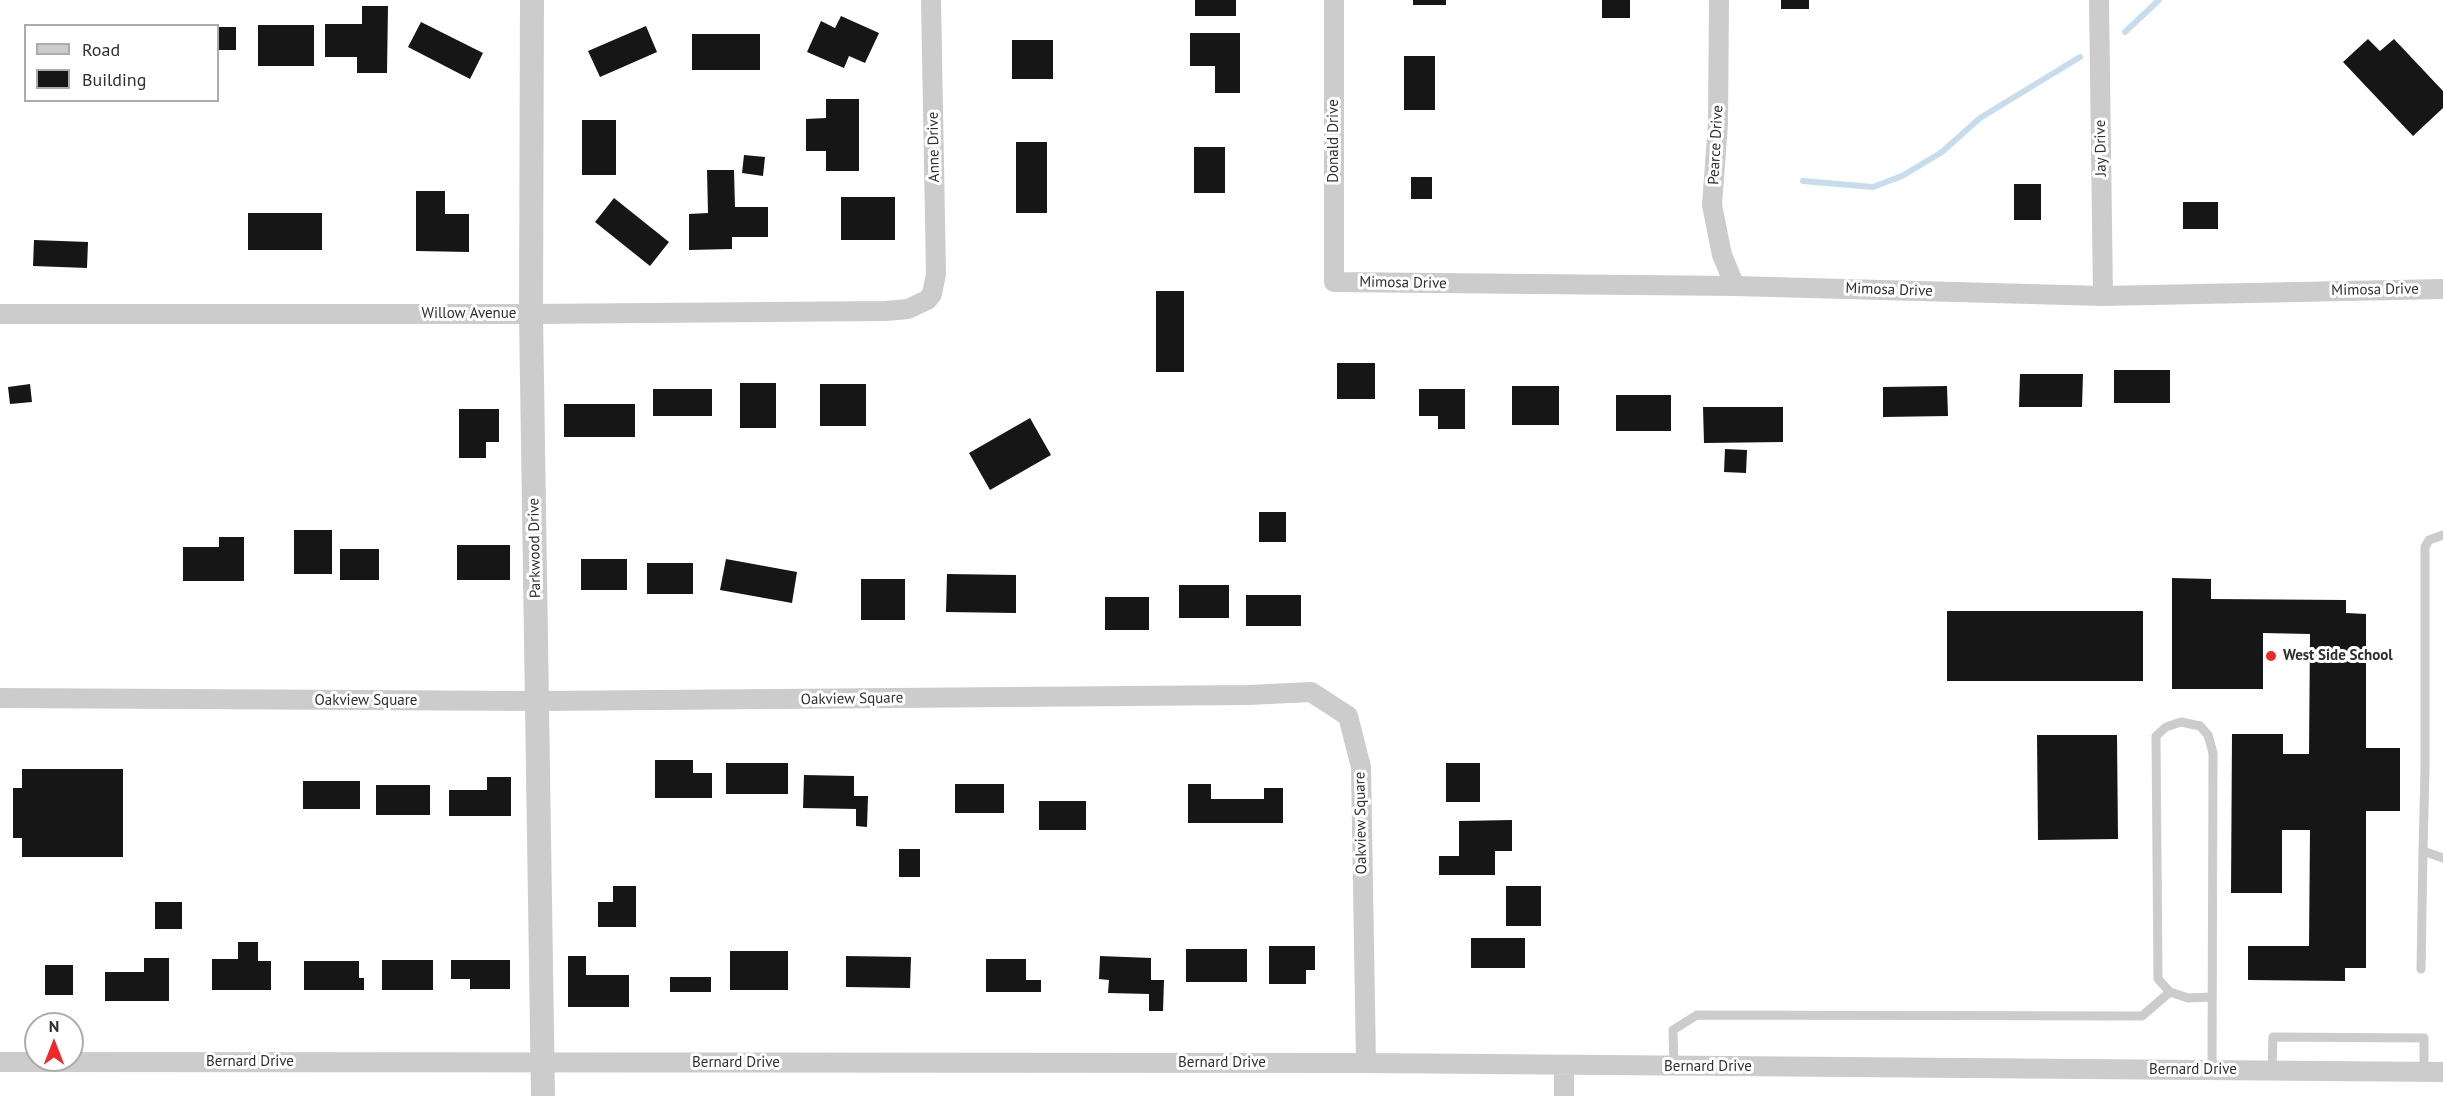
<!DOCTYPE html>
<html>
<head>
<meta charset="utf-8">
<style>
  body { margin:0 }
  #map { position:relative; width:2443px; height:1096px; overflow:hidden; background:#fff; font-family:"PT Sans",sans-serif }
  canvas { display:block }
  .legend { position:absolute; left:24px; top:24px; width:195px; height:78px; box-sizing:border-box; background:#fff; border:2px solid #acacac; margin:0; padding:8px 10px; list-style:none; font-size:18px; color:#2f2f2f }
  .legend li { display:flex; align-items:center; gap:12px; height:30px }
  .legend b { width:30px; border:2px solid #acacac }
  .north { position:absolute; left:24px; top:1012px; width:60px; height:60px; box-sizing:border-box; background:#fff; border:2px solid #acacac; border-radius:50%; rotate:0deg; font-size:16px; font-weight:700; line-height:24px; text-align:center; color:#2f2f2f }
  .north::after { content:''; display:block; margin:auto; width:21px; height:27px; background:#ef282d; clip-path:polygon(50% 0,100% 100%,50% 72%,0 100%) }
</style>
</head>
<body>
<div id="map">
<canvas width="2443" height="1096"></canvas>
<ul class="legend">
<li><b style="height:8px;background:#ccc"></b>Road</li>
<li><b style="height:16px;background:#161616"></b>Building</li>
</ul>
<div class="north">N</div>
</div>
<script>
const context = document.querySelector('canvas').getContext('2d');
context.lineJoin = 'round';
const poly = rows => new Path2D(rows.map(r => 'M' + r).join(''));
function stroke(path, color, width, dash) { context.strokeStyle = color; context.lineWidth = width; context.lineCap = dash ? 'butt' : 'round'; context.setLineDash(dash || []); context.stroke(path); }
function fillPath(path, color) { context.fillStyle = color; context.fill(path, 'evenodd'); }
function label(font, color, halo, rows, align = 'center') {
  context.font = font + ' "PT Sans",sans-serif'; context.lineWidth = 6; context.setLineDash([]); context.textBaseline = 'middle'; context.strokeStyle = halo; context.fillStyle = color; for (const [text, x, y, turn = 0] of rows) {
    context.save(); context.translate(x, y); context.rotate((+turn || 0) * Math.PI / 180); context.textAlign = isNaN(turn) ? turn : align; if (halo) context.strokeText(text, 0, 0); context.fillText(text, 0, 0); context.restore();
  }
}
const stream = poly([
  [2125,32,2159,0],
  [1803,181,1873,187,1902,176,1942,152,1980,118,2080,57]
]);
const building = poly([
  [1195,0,1236,0,1236,16,1195,16],
  [1413,0,1446,0,1446,5,1413,5],
  [1602,0,1630,0,1630,18,1602,18],
  [1781,0,1809,0,1809,9,1781,9],
  [362,6,388,6,387,73,357,73,357,57,325,57,325,24,362,24],
  [841,16,879,33,865,63,849,56,844,68,807,52,821,21,835,28],
  [421,22,483,53,470,79,408,47],
  [258,25,314,25,314,66,258,66],
  [646,26,657,52,600,77,588,51],
  [218,27,236,27,236,50,218,50],
  [1190,33,1240,33,1240,93,1215,93,1215,66,1190,66],
  [692,34,760,34,760,70,692,70],
  [2368,39,2380,51,2394,39,2443,91,2443,108,2413,136,2343,62],
  [1012,40,1053,40,1053,79,1012,79],
  [1404,56,1435,56,1435,110,1404,110],
  [826,99,859,99,859,171,826,171,826,151,806,151,806,119,826,118],
  [582,120,616,120,616,175,582,175],
  [1016,142,1047,142,1047,213,1016,213],
  [1194,147,1225,147,1225,193,1194,193],
  [744,155,765,157,763,176,742,173],
  [707,170,734,170,735,207,768,207,768,237,732,237,732,249,689,250,689,214,708,213],
  [1411,177,1432,177,1432,199,1411,199],
  [2014,184,2041,184,2041,220,2014,220],
  [416,191,445,191,445,214,469,214,469,252,416,251],
  [841,197,895,197,895,240,841,240],
  [614,198,669,242,650,266,595,222],
  [2183,202,2218,202,2218,229,2183,229],
  [248,213,322,213,322,250,248,250],
  [34,240,88,242,87,268,33,266],
  [1156,291,1184,291,1184,372,1156,372],
  [1337,363,1375,363,1375,399,1337,399],
  [2114,370,2170,370,2170,403,2114,403],
  [2020,374,2083,374,2082,407,2019,407],
  [740,383,776,383,776,428,740,428],
  [30,384,32,402,10,404,8,387],
  [820,384,866,384,866,426,820,426],
  [1512,386,1559,386,1559,425,1512,425],
  [1947,386,1948,416,1883,417,1883,387],
  [653,389,712,389,712,416,653,416],
  [1419,389,1465,389,1465,429,1438,429,1438,416,1419,416],
  [1616,395,1671,395,1671,431,1616,431],
  [564,404,635,404,635,437,564,437],
  [1703,407,1783,407,1783,442,1704,443],
  [459,409,499,409,499,442,486,442,486,458,459,458],
  [1030,418,1051,455,990,490,969,453],
  [1725,449,1747,450,1746,473,1724,472],
  [1259,512,1286,512,1286,542,1259,542],
  [294,530,332,530,332,574,294,574],
  [219,537,244,537,244,581,183,581,183,547,219,547],
  [457,545,510,545,510,580,457,580],
  [340,549,379,549,379,580,340,580],
  [581,559,627,559,627,590,581,590],
  [726,559,797,572,792,603,720,590],
  [647,563,693,563,693,594,647,594],
  [947,574,1016,575,1016,613,946,612],
  [2172,578,2211,579,2211,599,2346,600,2346,613,2366,614,2366,748,2400,748,2400,811,2366,811,2366,968,2345,968,2345,981,2248,980,2248,946,2309,946,2310,830,2282,830,2282,893,2231,893,2232,734,2283,734,2283,754,2309,754,2310,634,2263,633,2263,689,2172,689],
  [861,579,905,579,905,620,861,620],
  [1179,585,1229,585,1229,618,1179,618],
  [1246,595,1301,595,1301,626,1246,626],
  [1105,597,1149,597,1149,630,1105,630],
  [1947,611,2143,611,2143,681,1947,681],
  [2037,735,2117,735,2118,839,2038,840],
  [655,760,693,760,693,773,712,773,712,798,655,798],
  [726,763,788,763,788,794,726,794],
  [1446,763,1480,763,1480,802,1446,802],
  [22,769,123,769,123,857,22,857,22,838,13,838,13,788,22,788],
  [804,775,854,776,854,796,868,796,867,827,856,826,856,809,803,808],
  [487,777,511,777,511,816,449,816,449,790,487,790],
  [303,781,360,781,360,809,303,809],
  [955,784,1004,784,1004,813,955,813],
  [1188,784,1211,784,1211,799,1264,799,1264,788,1283,788,1283,823,1188,823],
  [376,785,430,785,430,815,376,815],
  [1039,801,1086,801,1086,830,1039,830],
  [1512,820,1512,851,1495,851,1495,875,1439,875,1439,856,1459,856,1459,821],
  [899,849,920,849,920,877,899,877],
  [613,886,636,886,636,927,598,927,598,902,613,902],
  [1506,886,1541,886,1541,926,1506,926],
  [155,902,182,902,182,929,155,929],
  [1471,938,1525,938,1525,968,1471,968],
  [238,942,258,942,258,961,271,961,271,990,212,990,212,959,238,959],
  [1269,946,1315,946,1315,970,1306,970,1306,984,1269,984],
  [1186,949,1247,949,1247,982,1186,982],
  [730,951,788,951,788,990,730,990],
  [568,956,586,956,586,975,629,975,629,1007,568,1007],
  [846,956,911,957,910,988,846,987],
  [1100,956,1151,958,1151,980,1164,980,1163,1011,1149,1011,1149,994,1108,993,1109,980,1099,979],
  [144,958,169,958,169,1001,105,1001,105,972,144,972],
  [986,959,1026,959,1026,980,1041,980,1041,992,986,992],
  [382,960,433,960,433,990,382,990],
  [451,960,510,960,510,989,470,989,470,979,451,979],
  [304,961,359,961,359,978,364,978,364,990,304,990],
  [45,965,73,965,73,995,45,995],
  [670,977,711,977,711,992,670,992]
]);
const service = poly([
  [2443,535,2429,540,2425,547,2425,770,2423,851,2443,858],
  [2421,969,2423,851],
  [2212,997,2188,998,2170,992,2158,979,2156,736,2166,727,2181,722,2200,726,2208,735,2213,753,2212,1070],
  [1674,1066,1673,1030,1697,1015,2142,1016,2170,992],
  [2272,1070,2273,1037,2424,1038,2424,1072]
]);
const minor = poly([
  [1334,0,1334,282,1735,286,2103,296,2443,289],
  [1719,0,1718,124,1712,205,1722,255,1735,286],
  [2099,0,2103,296],
  [0,314,531,314,886,311,908,309,927,300,932,294,936,274,931,0],
  [0,698,538,701,1248,695,1311,692,1348,716,1361,767,1366,1063],
  [0,1062,1366,1063,2443,1072],
  [1564,1066,1564,1096]
]);
const tertiary = poly([
  [532,0,531,314,543,1096]
]);
const markers = [
  [2271,656,6,"#ef282d"]
];
const streetNames = [
  ["Donald Drive",1334,141,-90],
  ["Pearce Drive",1716,145,-87],
  ["Anne Drive",934,147,-91],
  ["Jay Drive",2101,148,-91],
  ["Mimosa Drive",1403,283,1],
  ["Mimosa Drive",1889,290,2],
  ["Mimosa Drive",2375,290,-1],
  ["Willow Avenue",469,314],
  ["Parkwood Drive",535,548,-91],
  ["Oakview Square",852,699,-1],
  ["Oakview Square",366,701],
  ["Oakview Square",1361,823,-91],
  ["Bernard Drive",250,1062],
  ["Bernard Drive",736,1063],
  ["Bernard Drive",1222,1063],
  ["Bernard Drive",1708,1067],
  ["Bernard Drive",2193,1070]
];
const poiNames = [
  ["West Side School",2283,656]
];
stroke(stream, '#c7ddee', 6);
fillPath(building, '#161616');
stroke(service, '#ccc', 9);
stroke(minor, '#ccc', 20);
stroke(tertiary, '#ccc', 24);
for (const [x, y, r, color] of markers) { const dot = new Path2D(); dot.arc(x, y, r, 0, 2 * Math.PI); context.fillStyle = color; context.fill(dot); stroke(dot, '#fff', 2); }
label('15px', '#2f2f2f', '#fff', streetNames);
label('bold 15px', '#2f2f2f', '#fff', poiNames, 'left');
</script>
</body>
</html>
